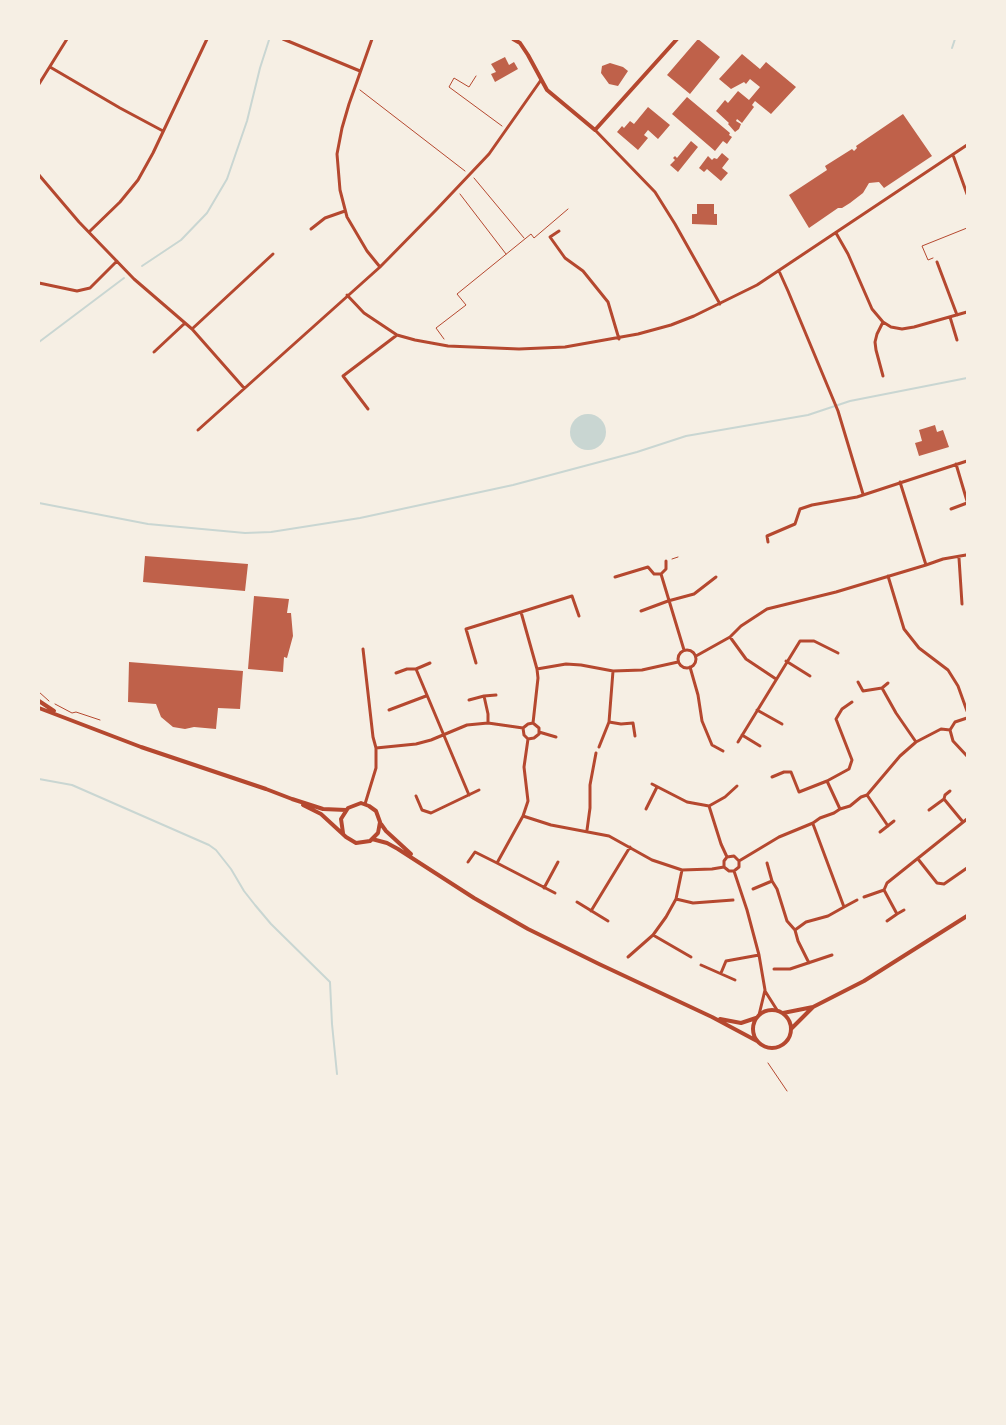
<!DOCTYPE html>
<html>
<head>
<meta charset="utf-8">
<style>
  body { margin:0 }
  #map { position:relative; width:1006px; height:1425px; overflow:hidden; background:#f6efe4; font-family:Inter,sans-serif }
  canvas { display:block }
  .frame { position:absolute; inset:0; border:40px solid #f6efe4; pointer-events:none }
</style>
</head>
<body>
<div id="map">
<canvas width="1006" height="1425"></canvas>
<div class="frame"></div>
</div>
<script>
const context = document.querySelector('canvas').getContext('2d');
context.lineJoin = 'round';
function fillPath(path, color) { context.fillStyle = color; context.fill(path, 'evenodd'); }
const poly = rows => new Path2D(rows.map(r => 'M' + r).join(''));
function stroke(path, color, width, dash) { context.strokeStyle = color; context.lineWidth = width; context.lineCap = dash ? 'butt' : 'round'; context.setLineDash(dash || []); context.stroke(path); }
const water = poly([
  '570 432a18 18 0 1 1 36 0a18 18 0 1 1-36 0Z'
]);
const stream = poly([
  [952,48,955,39],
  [142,266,181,240,207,213,227,179,247,121,260,68,269,40],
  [39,342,124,278],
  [39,503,148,524,245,533,271,532,360,518,513,485,637,452,686,436,808,415,850,401,967,378],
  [39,779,72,785,209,845,216,850,231,869,244,891,255,905,271,924,330,982,332,1024,337,1074]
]);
const building = poly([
  [698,39,720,57,690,94,667,75],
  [742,54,760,69,766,62,796,87,771,114,755,101,752,105,754,107,742,123,737,119,736,121,741,124,739,129,735,132,728,124,729,123,716,111,725,100,728,103,738,91,749,100,760,87,750,79,746,84,744,82,731,89,719,79],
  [505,57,509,65,514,62,518,69,495,82,491,74,496,72,491,64],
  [610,63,623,67,628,71,618,86,609,84,601,73,602,66],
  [687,97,730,133,729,135,732,137,727,144,723,141,715,151,672,114],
  [648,107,670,125,658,139,648,130,644,135,648,138,638,150,617,132,622,126,624,128,630,121,634,124],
  [903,114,932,156,884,188,879,182,869,183,863,193,850,203,842,208,838,208,809,228,789,195,827,170,825,166,852,149,854,151,857,148,856,146],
  [691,141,698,147,678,172,670,165,675,160,673,158,675,156,677,158],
  [722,153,729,159,722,168,728,173,721,181,707,169,704,172,699,168,708,156,712,160,714,158,717,159],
  [697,204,714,204,714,214,717,214,717,225,692,224,692,214,697,214],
  [935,425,937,432,943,430,949,447,919,456,915,443,922,441,919,430],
  [145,556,248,564,245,591,143,582],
  [254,596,289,599,287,613,291,613,293,636,287,658,284,657,283,672,248,669],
  [129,662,243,671,240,709,218,708,216,729,194,727,185,729,173,727,161,717,156,704,128,702]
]);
const path = poly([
  [476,76,469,87,454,78,449,87,502,126],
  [360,90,465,171],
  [474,178,524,238],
  [460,194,506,254],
  [933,258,928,260,922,246,967,228],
  [444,339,436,328,466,305,457,294,531,234,534,238,568,209],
  [672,559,678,557],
  [39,692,49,701],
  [55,704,72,713,76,712,100,720],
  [768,1063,787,1091]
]);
const minor = poly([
  [283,39,360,71],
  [372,39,349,104,342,128,337,154,340,190,347,217,367,251,380,267],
  [50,67,120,108,163,131],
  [39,84,67,39],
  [595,130,655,192,675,224,720,304],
  [953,155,967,194],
  [39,175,79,222,134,279,192,329,244,388],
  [311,229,325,218,345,211],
  [559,231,550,237,565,258,583,271,608,302,619,339],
  [89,232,120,202,138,180,153,153,207,39],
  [836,233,848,254,872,309,883,322,891,327,902,329,914,327,967,312],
  [937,262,957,315],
  [779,271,788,291,838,411,863,494],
  [39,283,77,291,90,288,117,261],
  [347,295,364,313,397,335,415,340,448,346,519,349,565,347,638,334,671,325,694,316,757,285,967,145],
  [950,317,957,340],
  [883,322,877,334,875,342,876,350,883,376],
  [192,329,273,254],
  [154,352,185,323],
  [368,409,343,376,397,335],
  [198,430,380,267,436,210,489,154,541,80],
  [956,464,967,501],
  [951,509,967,503],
  [768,542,767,536,795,524,800,509,812,505,857,497,967,461],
  [959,558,962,604],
  [926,565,943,559,966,555],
  [661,574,684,650],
  [661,574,666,569,666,561],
  [888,576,904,629,919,648,948,670,958,686,967,711],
  [615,577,648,567,654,574,661,574],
  [641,611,668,601,694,594,716,577],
  [730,637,746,659,776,679],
  [363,649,373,737,376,748,376,768,365,804],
  '678 659a9 9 0 1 1 18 0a9 9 0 1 1-18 0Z',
  [696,656,730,637,741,626,767,609,836,592,926,565,900,482],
  [786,661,810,676],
  [476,663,466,629,521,612],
  [690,667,698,695,702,721,712,745,723,751],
  [416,669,469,795],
  [537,669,521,612,572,596,579,616],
  [396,673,407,669,416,669,430,663],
  [858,682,863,691,882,688,896,713,916,742],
  [882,688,888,683],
  [484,696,488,714,488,723],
  [469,700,484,696,496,695],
  [389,710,426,696],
  [757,710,782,724],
  [967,718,955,722,950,730,953,741,967,756],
  [609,722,621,724,633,723,635,736],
  [533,723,538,678,537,669,566,664,581,665,613,671,642,670,678,662],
  [523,728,524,735,528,739],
  [523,728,528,724,533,723],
  [539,732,556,737],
  [742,735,760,746],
  [528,739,524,767,528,801,523,816,551,825,609,836,652,860,682,870,712,869,724,867],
  [528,739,534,738,539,734,539,728,533,723],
  [738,742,800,641,814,641,838,653],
  [599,747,609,722,613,671],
  [376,748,416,744,431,740,467,725,488,723,523,728],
  [772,777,784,772,791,772,799,792,827,781,840,809],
  [827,781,849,769,852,760,836,719,842,709,852,702],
  [652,784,687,802,709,806,721,844,727,857],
  [867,795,888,826],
  [416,796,422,810,431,813,479,790],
  [944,799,963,822],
  [709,806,725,797,737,786],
  [646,809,657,787],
  [929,810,944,799,945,795,950,791],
  [523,816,497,863,555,893],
  [587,830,590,808,590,785,596,753],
  [880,832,894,821],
  [918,859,937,883,944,884,967,868],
  [739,861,779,837,813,823,820,818,834,813,840,809,850,806,861,797,867,795,900,756,916,742,941,729,950,730],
  [468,862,475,852,497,863],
  [767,863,772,881],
  [724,867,724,861,727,857,734,856,739,861],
  [724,867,729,871,734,871,739,867,739,861],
  [734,871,747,910,759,955,765,990,759,1015],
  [544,888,558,862],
  [753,889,772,881,777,889,787,921,795,930,798,941,809,963],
  [884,890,897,914,887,921],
  [864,897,884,890,887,883,967,819],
  [676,899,693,903,733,900],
  [577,902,608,921],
  [844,907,857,900],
  [591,911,630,847],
  [897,914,904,910],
  [795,930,806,922,828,916,844,907,813,824],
  [653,935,691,957],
  [628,957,653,935,666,917,676,899,682,870],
  [701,965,735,980],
  [774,969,790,969,832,955],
  [721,973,726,961,759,955],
  [765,991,777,1010]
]);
const tertiary = poly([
  [513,39,520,43,528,55,547,90,595,130,677,39],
  [39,701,54,711],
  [39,708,141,747,266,789,292,799,323,809,346,810],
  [303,805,321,814,346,837,356,843,370,841,378,833,380,822,376,811,369,806,361,803,348,808,341,819,343,833],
  [381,824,386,831,411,854],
  [372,839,387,843,398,849,474,898,528,929,599,964,712,1017,757,1041],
  '753 1029a19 19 0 1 1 38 0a19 19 0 1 1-38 0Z',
  [783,1013,813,1007],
  [720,1019,741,1023,756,1018],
  [792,1028,813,1007,864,981,967,916]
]);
fillPath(water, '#c9d6d2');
stroke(stream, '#c9d6d2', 2);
fillPath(building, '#bf614a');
stroke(path, '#b5482f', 1);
stroke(minor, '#b5482f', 3);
stroke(tertiary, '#b5482f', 4);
</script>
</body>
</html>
